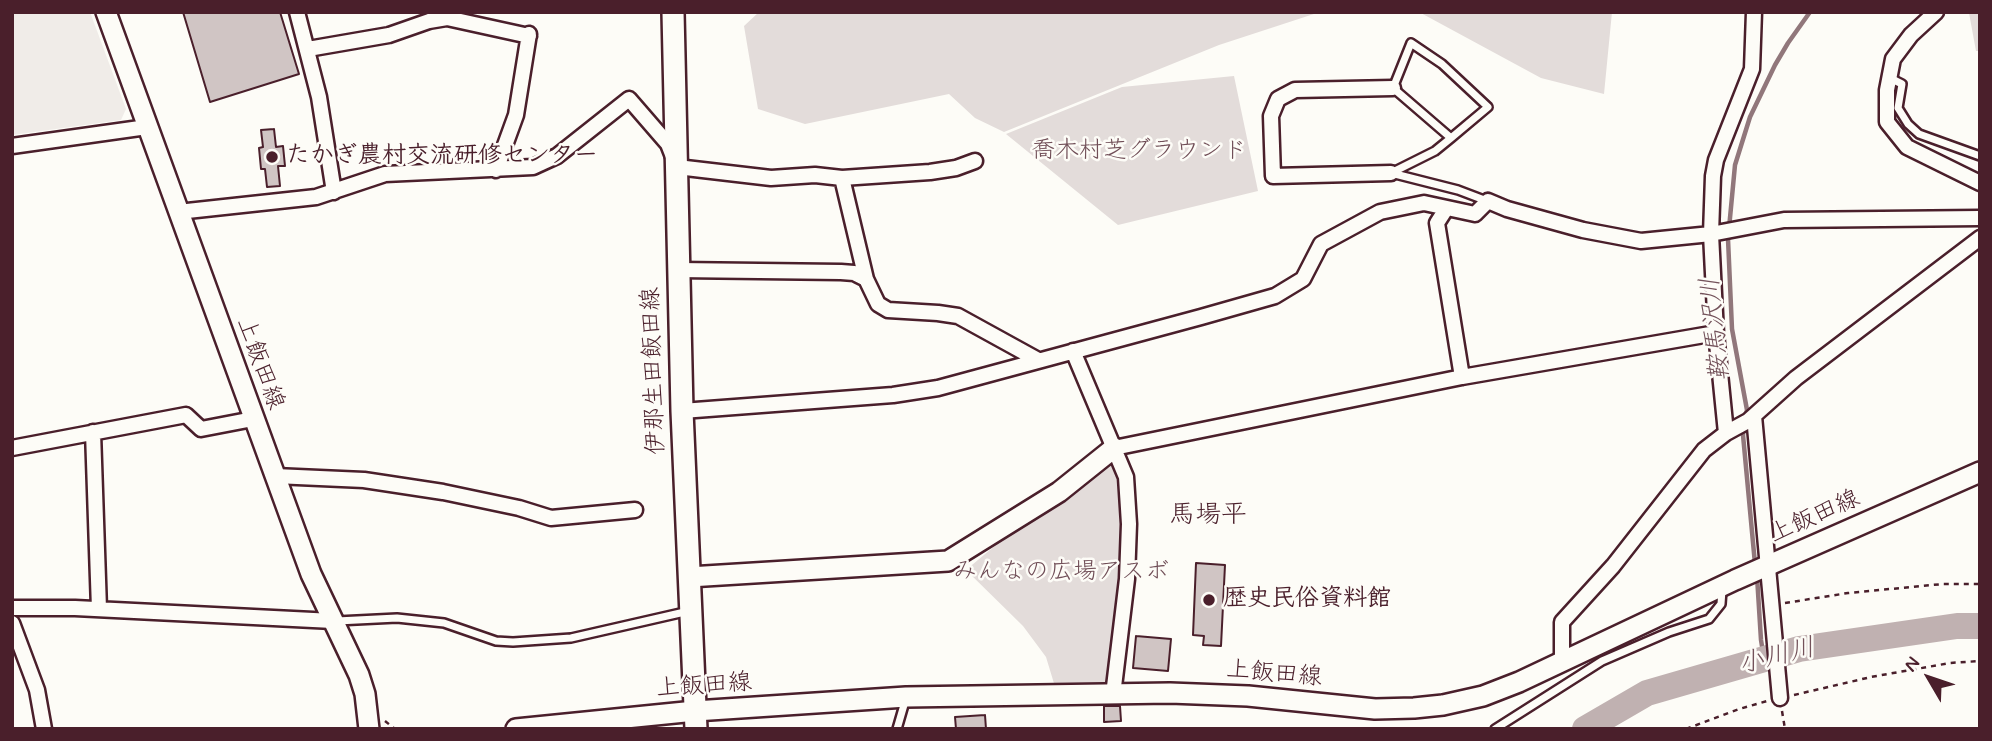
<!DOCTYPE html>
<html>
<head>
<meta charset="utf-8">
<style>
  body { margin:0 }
  #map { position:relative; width:1992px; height:741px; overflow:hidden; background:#fdfcf7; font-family:Mynerve,sans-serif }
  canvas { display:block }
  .frame { position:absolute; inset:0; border:14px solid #4a1f2b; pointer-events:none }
  .north { position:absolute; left:1894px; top:643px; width:70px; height:70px; -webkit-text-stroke:5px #fdfcf7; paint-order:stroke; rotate:309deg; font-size:19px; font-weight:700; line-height:28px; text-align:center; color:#4a1f2b }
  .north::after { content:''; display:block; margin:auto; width:24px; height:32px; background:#4a1f2b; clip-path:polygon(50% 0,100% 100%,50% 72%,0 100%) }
</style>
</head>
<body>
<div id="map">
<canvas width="1992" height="741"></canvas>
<div class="frame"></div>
<div class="north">N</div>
</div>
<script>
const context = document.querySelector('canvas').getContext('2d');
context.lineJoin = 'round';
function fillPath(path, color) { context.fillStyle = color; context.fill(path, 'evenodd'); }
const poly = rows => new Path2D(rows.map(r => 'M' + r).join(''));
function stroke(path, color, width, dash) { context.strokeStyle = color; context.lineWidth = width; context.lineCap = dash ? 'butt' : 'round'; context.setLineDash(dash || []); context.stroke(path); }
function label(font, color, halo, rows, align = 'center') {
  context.font = font + ' Mynerve,"Klee One",sans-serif'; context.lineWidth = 5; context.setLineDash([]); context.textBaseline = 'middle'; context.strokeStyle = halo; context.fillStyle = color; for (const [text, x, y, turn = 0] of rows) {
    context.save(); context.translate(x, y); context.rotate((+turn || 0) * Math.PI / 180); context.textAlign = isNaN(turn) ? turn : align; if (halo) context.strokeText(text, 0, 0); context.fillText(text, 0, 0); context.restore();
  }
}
const built = poly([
  [12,12,90,12,126,109,121,120,12,135]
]);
const green = poly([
  [759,12,1320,12,1219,45,1004,132,975,118,949,94,805,124,758,109,744,26],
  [1419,12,1612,12,1604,94,1541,78],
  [1980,12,1980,51,1976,51,1969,13],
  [1234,76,1258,191,1118,225,1006,134,1122,87],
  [1113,453,1128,513,1113,695,1056,690,1046,657,1023,626,966,570,1059,492]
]);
const stream = poly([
  [1745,418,1747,410,1732,329,1728,239,1735,165,1750,117,1775,65,1788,43,1810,12],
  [1744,426,1743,435,1755,564],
  [1757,576,1761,640,1764,659]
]);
const river = poly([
  [1585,729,1647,693,1799,649,1957,626,1980,626]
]);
const building = poly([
  [183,12,280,12,299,74,210,102,183,12],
  [274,129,276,147,283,146,285,166,278,166,280,186,267,187,265,169,261,169,259,148,263,147,261,130,274,129],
  [1196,563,1225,565,1221,646,1203,645,1204,636,1193,635,1196,563],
  [1136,636,1171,639,1168,671,1133,668,1136,636],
  [1104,706,1120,706,1121,721,1104,722,1104,706],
  [985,715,986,729,956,729,955,717,985,715]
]);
const path = poly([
  [1785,603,1848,593,1943,584,1980,584],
  [1794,695,1871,677,1950,663,1980,661],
  [1782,711,1785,729],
  [385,721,395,729],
  [1686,729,1739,709,1767,701]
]);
const lane = poly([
  [1890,78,1902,84,1898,108,1908,124,1919,134,1980,156],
  [1391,173,1435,151,1451,138,1488,107,1442,64,1411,43,1393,88,1451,138],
  [1391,173,1458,190,1487,201],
  [337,621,397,618,444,623,496,641,513,642,571,638,689,611],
  [897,729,906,698],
  [1495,729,1602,661,1669,632,1709,619,1721,604,1722,590]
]);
const street = poly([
  [297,12,319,97,334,192],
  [1936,12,1911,35,1893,59,1887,90,1887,122,1907,147,1980,183],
  [308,49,389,35,429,21,447,18,529,36],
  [12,146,147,127],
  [496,170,516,115,529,34],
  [1391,173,1273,176,1271,116,1278,99,1295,90,1393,88],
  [842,178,866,279,878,304,888,310,938,313,958,316,1038,360],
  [1446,209,1437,223,1462,377],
  [178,212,316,197,385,174,533,167,557,156,629,99,668,144,677,167,771,178,815,175,842,178,930,172,956,168,975,161],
  [678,270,841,272,854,273,866,279],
  [1073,351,1126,477,1129,524,1127,579,1113,695],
  [682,411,893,395,938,388,1201,317,1275,296,1303,279,1321,244,1380,212,1424,203,1475,214,1488,201,1507,209,1583,230,1641,241,1711,234,1784,220,1980,218],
  [1754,416,1780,698],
  [93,432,99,609],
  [1726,433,1716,333,1711,234,1713,176,1716,160,1752,69,1754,12],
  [12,448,186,415,201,429,253,419],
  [1114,448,1462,377,1716,333],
  [275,476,364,480,443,492,519,508,551,518,635,510],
  [12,608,75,608,333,621],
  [12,623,37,690,44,729],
  [1562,660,1562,622,1613,566,1704,450,1726,433,1748,421,1796,378,1980,238]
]);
const secondary = poly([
  [106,12,311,574,359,675,365,694,369,729],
  [689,577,948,561,1059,492,1114,448],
  [516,729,695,711,906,697,1170,693,1248,696,1375,709,1414,708,1443,705,1483,696,1519,682,1735,580,1980,472]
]);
const primary = poly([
  [673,12,682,411,696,729]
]);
const markers = [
  [272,157,7,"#4a1f2b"],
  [1209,600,7,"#4a1f2b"]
];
const parkNames = [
  ["喬木村芝グラウンド",1139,152],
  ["みんなの広場アスボ",1061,573]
];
const poiNames = [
  ["たかぎ農村交流研修センター",286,157],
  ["歴史民俗資料館",1223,600]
];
const streetNames = [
  ["上飯田線",259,364,70],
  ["伊那生田飯田線",655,371,-92],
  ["上飯田線",1815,518,-24],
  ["上飯田線",1274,675,5],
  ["上飯田線",704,687,-4]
];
const waterNames = [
  ["鞍馬沢川",1717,329,-96],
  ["小川川",1777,658,-14]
];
const neighbourhoodNames = [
  ["馬場平",1208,517]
];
fillPath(built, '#f0ece8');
fillPath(green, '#e3dcda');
stroke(stream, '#91777b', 4.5);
stroke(river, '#c0b1b1', 26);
fillPath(building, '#d0c5c4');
stroke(building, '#4a1f2b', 2);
stroke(lane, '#4a1f2b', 12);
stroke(street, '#4a1f2b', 19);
stroke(secondary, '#4a1f2b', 24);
stroke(primary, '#4a1f2b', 26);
stroke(path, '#4a1f2b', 2.5, [5, 5]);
stroke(lane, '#fdfcf7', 7);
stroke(street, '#fdfcf7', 14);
stroke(secondary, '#fdfcf7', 19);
stroke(primary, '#fdfcf7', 21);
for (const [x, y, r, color] of markers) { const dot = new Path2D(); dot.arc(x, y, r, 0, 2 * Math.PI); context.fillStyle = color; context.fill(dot); stroke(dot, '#fdfcf7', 2.5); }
label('24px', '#704e57', '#fdfcf7', parkNames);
label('bold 24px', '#4a1f2b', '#fdfcf7', poiNames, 'left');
label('24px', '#4a1f2b', '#fdfcf7', streetNames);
label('italic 26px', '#73525a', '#fdfcf7', waterNames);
label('26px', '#4a1f2b', '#fdfcf7', neighbourhoodNames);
</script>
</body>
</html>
